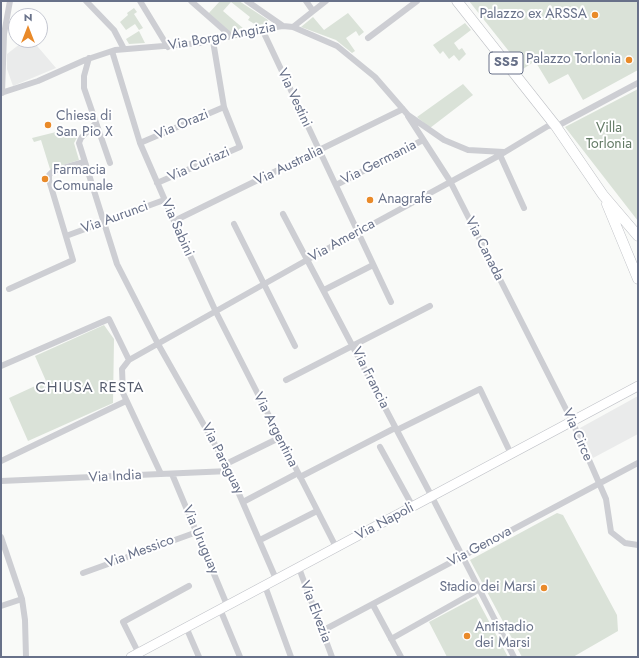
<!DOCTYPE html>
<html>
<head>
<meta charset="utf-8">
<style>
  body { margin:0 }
  #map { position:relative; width:639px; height:658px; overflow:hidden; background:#f9faf8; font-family:Jost,sans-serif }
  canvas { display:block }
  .frame { position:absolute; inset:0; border:2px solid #687189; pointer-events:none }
  .north { position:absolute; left:8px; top:8px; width:40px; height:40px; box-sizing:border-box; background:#fff; border:1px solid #c3c6d0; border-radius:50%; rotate:0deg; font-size:11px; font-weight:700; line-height:16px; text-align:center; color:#687189 }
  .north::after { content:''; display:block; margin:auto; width:14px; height:18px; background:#e98a29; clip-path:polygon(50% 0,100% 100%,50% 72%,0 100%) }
</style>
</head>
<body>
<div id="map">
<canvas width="639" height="658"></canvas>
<div class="frame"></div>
<div class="north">N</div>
</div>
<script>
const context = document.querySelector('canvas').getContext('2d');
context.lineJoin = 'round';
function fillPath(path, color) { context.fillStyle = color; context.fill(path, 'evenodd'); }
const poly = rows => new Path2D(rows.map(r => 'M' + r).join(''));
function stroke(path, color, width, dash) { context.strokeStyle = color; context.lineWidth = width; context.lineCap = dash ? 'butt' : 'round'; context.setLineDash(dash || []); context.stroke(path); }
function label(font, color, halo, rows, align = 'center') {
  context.font = font + ' Jost,sans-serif'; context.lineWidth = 4; context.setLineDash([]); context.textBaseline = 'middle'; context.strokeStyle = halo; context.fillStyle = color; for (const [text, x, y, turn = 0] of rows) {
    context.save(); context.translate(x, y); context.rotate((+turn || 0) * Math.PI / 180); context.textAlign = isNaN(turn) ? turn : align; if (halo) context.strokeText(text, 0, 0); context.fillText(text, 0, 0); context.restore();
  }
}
const built = poly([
  [25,40,32,40,56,68,13,86,7,69,7,54],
  [638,396,638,434,593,458,580,428]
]);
const green = poly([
  [220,1,239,1,268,20,266,24,256,25,248,20,250,17,231,2,223,11,244,29,230,33,208,14],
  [469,1,637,1,638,70,583,100,568,74,549,84,535,61,523,69],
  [134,8,137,12,134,14,143,28,139,30,135,24,126,30,120,22,128,15,127,13],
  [348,13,364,32,359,36,356,31,346,38,355,51,352,53,336,40,301,27,313,17,324,30],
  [465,23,471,30,454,43,459,50,462,48,466,54,459,61,454,55,449,59,443,51,440,54,433,45],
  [139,31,145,43,129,44,126,39],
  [463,84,473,95,430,128,417,117],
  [638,89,638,221,565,127],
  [68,129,79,134,74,143,79,160,50,169,41,140,34,142,32,138],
  [104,325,114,339,113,403,28,441,9,398,46,381,35,356],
  [557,513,563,515,617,615,618,631,573,657,522,657,470,560],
  [476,597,508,657,447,657,444,651,429,622]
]);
const street = poly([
  [86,1,114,30,124,49],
  [140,1,168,47],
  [191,1,232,37],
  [247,1,283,26],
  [306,1,313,11],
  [293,27,326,1],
  [262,29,391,302],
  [368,38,417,1],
  [112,51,140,143,174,221,216,312,336,547],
  [89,58,84,76,84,88,110,163],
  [1,93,38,81,85,60,115,50,200,43,262,29,283,26,293,27,337,46,375,77,408,115,444,140,468,150,504,152],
  [2,93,4,34,10,1],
  [408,116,450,181,572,421,606,499,611,532,625,543,638,545],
  [95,124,81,138,79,143,117,264,158,344,226,464,276,579],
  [140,143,224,107],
  [500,155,524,208],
  [157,183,240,147,224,107,213,41],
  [336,185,423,140],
  [283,214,432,497,514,657],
  [174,221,403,109],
  [234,224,295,346],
  [66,236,164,200],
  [9,289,73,260,49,180,49,175,53,171,84,162],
  [324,290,373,265],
  [1,366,109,319,129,360],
  [286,380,430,306],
  [397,430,480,389,511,454],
  [380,447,413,507],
  [1,461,126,401],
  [226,464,279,438],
  [161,474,123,393,122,369,129,360,314,256,500,155,548,126,561,124,638,83],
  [172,474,227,605],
  [300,477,395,428],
  [1,481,229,471],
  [243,502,298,473],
  [1,537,22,599,25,620,26,657],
  [260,540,317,511],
  [299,568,332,657],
  [83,573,197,532],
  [265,586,291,657],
  [373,605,401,657],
  [1,606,22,599],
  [220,609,240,657],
  [186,627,199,657],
  [322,631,638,463],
  [391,639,480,589],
  [140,656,123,622,189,586]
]);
const secondary = poly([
  [131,657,638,386]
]);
const primary = poly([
  [457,1,555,125,603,195,638,236],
  [607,204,638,279]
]);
const markers = [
  [595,15,4,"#e98a29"],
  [629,60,4,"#e98a29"],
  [48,125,4,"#e98a29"],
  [45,179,4,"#e98a29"],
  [370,200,4,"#e98a29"],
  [544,588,4,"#e98a29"],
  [467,636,4,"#e98a29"]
];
const shields = [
  [506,63,34]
];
const shieldNames = [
  ["SS5",506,63]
];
const poiNames = [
  ["Palazzo ex ARSSA",587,15,"right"],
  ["Palazzo Torlonia",621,60,"right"],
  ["Chiesa di",56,117],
  ["San Pio X",56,133],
  ["Farmacia",53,171],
  ["Comunale",53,187],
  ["Anagrafe",378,200],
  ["Stadio dei Marsi",536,588,"right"],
  ["Antistadio",475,628],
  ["dei Marsi",475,644]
];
const streetNames = [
  ["Via Borgo Angizia",222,37,-10],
  ["Via Vestini",294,98,65],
  ["Via Orazi",182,125,-23],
  ["Via Germania",379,163,-27],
  ["Via Curiazi",199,165,-24],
  ["Via Australia",289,166,-26],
  ["Via Aurunci",115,218,-20],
  ["Via Sabini",177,228,66],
  ["Via America",342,241,-29],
  ["Via Canada",484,249,63],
  ["Via Francia",370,378,63],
  ["Via Argentina",275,430,63],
  ["Via Circe",577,435,66],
  ["Via Paraguay",222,459,63],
  ["Via India",115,477,-3],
  ["Via Napoli",385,522,-28],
  ["Via Uruguay",200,540,67],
  ["Via Genova",480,547,-28],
  ["Via Messico",140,552,-20],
  ["Via Elvezia",315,612,69]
];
const parkNames = [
  ["Villa",609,129],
  ["Torlonia",609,145]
];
const neighbourhoodNames = [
  ["CHIUSA RESTA",90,388]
];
fillPath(built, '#eaebeb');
fillPath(green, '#dae2d8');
stroke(secondary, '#bfc1c7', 10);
stroke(primary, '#bdbfc4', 11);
stroke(street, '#cdced3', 6);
stroke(secondary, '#fff', 9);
stroke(primary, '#fff', 10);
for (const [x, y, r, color] of markers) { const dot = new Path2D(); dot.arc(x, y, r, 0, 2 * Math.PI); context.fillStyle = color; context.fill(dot); stroke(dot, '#fff', 1.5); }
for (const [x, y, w] of shields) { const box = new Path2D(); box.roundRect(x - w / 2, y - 11, w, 22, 3); context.fillStyle = '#fff'; context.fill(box); stroke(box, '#687189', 1); }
label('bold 13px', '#687189', null, shieldNames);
label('14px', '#687189', '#fff', poiNames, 'left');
label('14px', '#687189', '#fff', streetNames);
label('14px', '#637a65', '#fff', parkNames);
context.letterSpacing = '1px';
label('15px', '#565d6e', '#fff', neighbourhoodNames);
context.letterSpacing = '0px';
</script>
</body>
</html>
